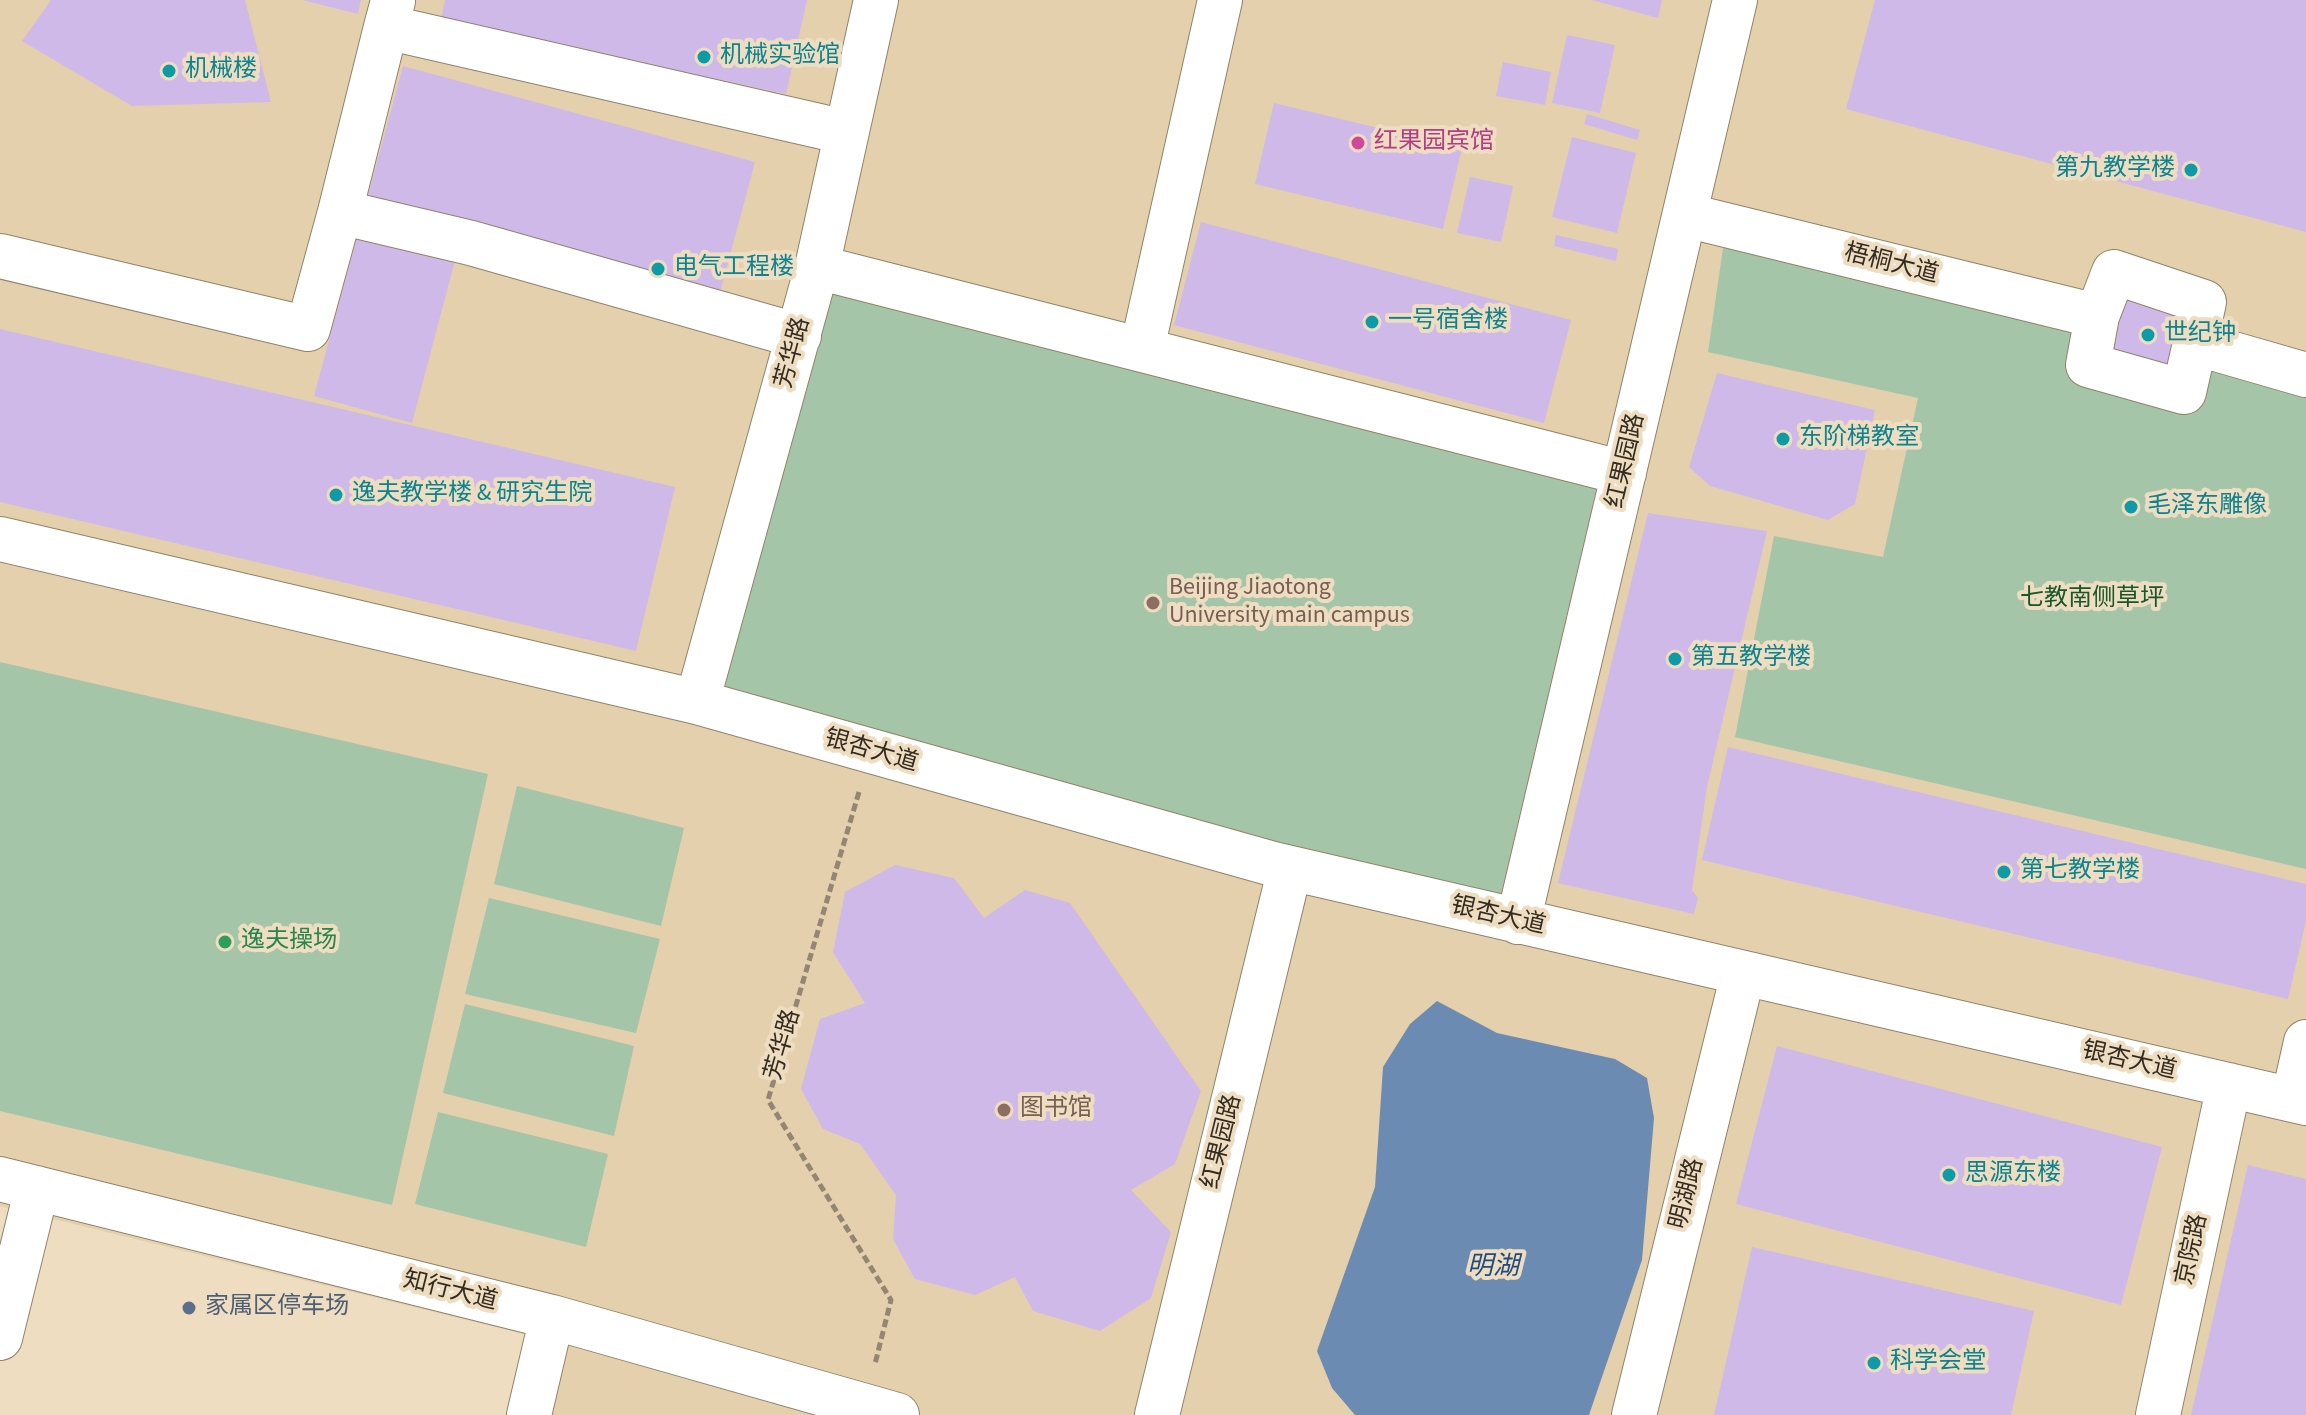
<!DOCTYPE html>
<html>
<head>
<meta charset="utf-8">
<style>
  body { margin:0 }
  canvas { display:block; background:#eeddc0 }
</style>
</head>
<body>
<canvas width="2306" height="1415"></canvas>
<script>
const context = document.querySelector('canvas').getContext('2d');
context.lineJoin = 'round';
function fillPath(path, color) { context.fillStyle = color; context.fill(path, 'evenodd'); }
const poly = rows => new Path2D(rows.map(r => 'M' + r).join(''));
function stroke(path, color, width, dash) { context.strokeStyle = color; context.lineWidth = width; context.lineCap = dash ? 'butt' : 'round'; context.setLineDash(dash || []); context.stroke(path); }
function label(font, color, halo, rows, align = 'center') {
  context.font = font + ' "Source Sans 3","Noto Sans SC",sans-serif'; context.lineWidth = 8; context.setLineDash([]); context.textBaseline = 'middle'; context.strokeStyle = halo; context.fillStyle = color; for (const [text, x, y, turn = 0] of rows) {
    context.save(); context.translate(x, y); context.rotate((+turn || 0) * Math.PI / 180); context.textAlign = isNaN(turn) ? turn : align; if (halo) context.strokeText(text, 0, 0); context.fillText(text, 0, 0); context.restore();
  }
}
const built = poly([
  [0,0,2306,0,2306,1415,515,1415,532,1336,0,1206]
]);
const green = poly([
  [1725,234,2306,386,2306,869,1735,737,1774,536,1883,557,1918,398,1708,352],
  [836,271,1610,470,1507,920,702,686],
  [0,662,488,774,392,1205,0,1111],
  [517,786,684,828,661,926,494,884],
  [489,898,660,939,636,1033,465,994],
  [465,1004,634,1046,614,1136,443,1093],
  [438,1112,608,1154,586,1247,415,1204]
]);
const water = poly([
  [1437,1001,1497,1033,1615,1059,1647,1078,1654,1118,1642,1260,1589,1415,1355,1415,1332,1388,1317,1351,1375,1187,1383,1067,1410,1024]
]);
const building = poly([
  [51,0,245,0,271,102,132,106,22,41],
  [302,0,361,0,358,14],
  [445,0,807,0,786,94,441,20],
  [1592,0,1662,0,1658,18],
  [1875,0,2306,0,2306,232,1846,109],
  [1567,35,1615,45,1600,113,1552,103],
  [1503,62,1551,72,1545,105,1496,96],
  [403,66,755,162,717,304,462,234,412,423,314,396],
  [1274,103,1462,148,1443,229,1255,184],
  [1587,114,1640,130,1637,140,1584,124],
  [1572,137,1636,153,1617,233,1552,217],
  [1470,177,1513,186,1501,242,1457,233],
  [1201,222,1571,320,1544,423,1174,325],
  [1556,235,1618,249,1616,261,1554,246],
  [2121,290,2194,309,2175,380,2102,360],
  [0,329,675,487,636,651,0,502],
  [1717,373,1875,410,1855,504,1828,520,1710,486,1689,467],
  [1648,513,1767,531,1707,787,1692,890,1698,898,1694,914,1558,883],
  [1728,747,2306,884,2306,921,2288,999,1702,860],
  [895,865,954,878,984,918,1025,890,1070,903,1201,1091,1175,1164,1131,1190,1171,1232,1151,1298,1100,1331,1033,1311,1015,1277,975,1295,915,1279,893,1239,896,1195,860,1144,823,1129,801,1089,820,1019,865,1003,833,952,845,892],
  [1777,1046,2162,1147,2121,1305,1736,1204],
  [2248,1165,2306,1179,2306,1415,2191,1415],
  [1752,1247,2034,1311,2011,1415,1714,1415]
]);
const path = poly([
  [859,792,768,1100,891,1300,875,1364]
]);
const street = poly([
  [393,1,386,27,845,132],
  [386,27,340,212,471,243,799,336],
  [1685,215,2097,316,2088,365,2184,392,2195,343,2306,375],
  [0,256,308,329,340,212],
  [817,267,1624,473],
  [2097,316,2114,272,2204,302,2195,343],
  [1142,349,1220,0],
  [0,539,697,702,1273,864,2306,1103],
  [697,702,817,267,876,0],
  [1518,922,1735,0],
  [2293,1100,2306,1042],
  [0,1179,552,1317,897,1415],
  [0,1338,37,1188],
  [529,1415,552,1317],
  [1157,1415,1290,868],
  [1634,1415,1743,974],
  [2158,1415,2229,1085]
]);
const markers = [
  [704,57,8,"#0f9aa8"],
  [169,71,8,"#0f9aa8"],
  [1358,143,8,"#d1479c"],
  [2191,170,8,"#0f9aa8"],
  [658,269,8,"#0f9aa8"],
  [1372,322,8,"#0f9aa8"],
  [2148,335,8,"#0f9aa8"],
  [1783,439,8,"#0f9aa8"],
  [336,495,8,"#0f9aa8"],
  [2131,507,8,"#0f9aa8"],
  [1153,603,8,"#8d6e63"],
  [1675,659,8,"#0f9aa8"],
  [2004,872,8,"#0f9aa8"],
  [225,942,8,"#2e9e5b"],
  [1004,1110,8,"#8d6e63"],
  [1949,1175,8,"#0f9aa8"],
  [189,1308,8,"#5c6f8a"],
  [1874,1363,8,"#0f9aa8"]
];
const cultureNames = [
  ["机械实验馆",720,57],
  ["机械楼",185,71],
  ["第九教学楼",2175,170,"right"],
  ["电气工程楼",674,269],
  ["一号宿舍楼",1388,322],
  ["世纪钟",2164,335],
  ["东阶梯教室",1799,439],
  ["逸夫教学楼 & 研究生院",352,495],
  ["毛泽东雕像",2147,507],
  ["第五教学楼",1691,659],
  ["第七教学楼",2020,872],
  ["思源东楼",1965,1175],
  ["科学会堂",1890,1363]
];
const hotelNames = [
  ["红果园宾馆",1374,143]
];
const streetNames = [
  ["梧桐大道",1891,265,14],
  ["芳华路",794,353,-75],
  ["红果园路",1627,461,-77],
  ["银杏大道",871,752,16],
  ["银杏大道",1498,917,13],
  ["芳华路",784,1045,-74],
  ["银杏大道",2129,1062,13],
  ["红果园路",1223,1142,-76],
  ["明湖路",1688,1194,-76],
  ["京院路",2193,1250,-78],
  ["知行大道",450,1292,14]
];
const educationNames = [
  ["Beijing Jiaotong",1169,589],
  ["University main campus",1169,617],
  ["图书馆",1020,1110]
];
const parkNames = [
  ["七教南侧草坪",2092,600]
];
const leisureNames = [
  ["逸夫操场",241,942]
];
const serviceNames = [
  ["家属区停车场",205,1308]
];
const waterNames = [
  ["明湖",1493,1268]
];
fillPath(built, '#e4d0ad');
fillPath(green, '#a5c5a9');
fillPath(water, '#6c8bb2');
fillPath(building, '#cfb9e9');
stroke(street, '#928369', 46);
stroke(path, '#938672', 5, [8, 4]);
stroke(street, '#fff', 44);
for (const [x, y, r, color] of markers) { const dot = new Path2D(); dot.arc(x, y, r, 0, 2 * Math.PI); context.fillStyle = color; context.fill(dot); stroke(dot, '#eeddc0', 3); }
label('24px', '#0d838f', '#eeddc0', cultureNames, 'left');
label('24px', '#b23c85', '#eeddc0', hotelNames, 'left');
label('24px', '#332c21', '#eeddc0', streetNames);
label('24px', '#785e54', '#eeddc0', educationNames, 'left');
label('24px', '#175729', '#eeddc0', parkNames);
label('24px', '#27864d', '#eeddc0', leisureNames, 'left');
label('24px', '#4e5e75', '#eeddc0', serviceNames, 'left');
label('italic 26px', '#214b7f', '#eeddc0', waterNames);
</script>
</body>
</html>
